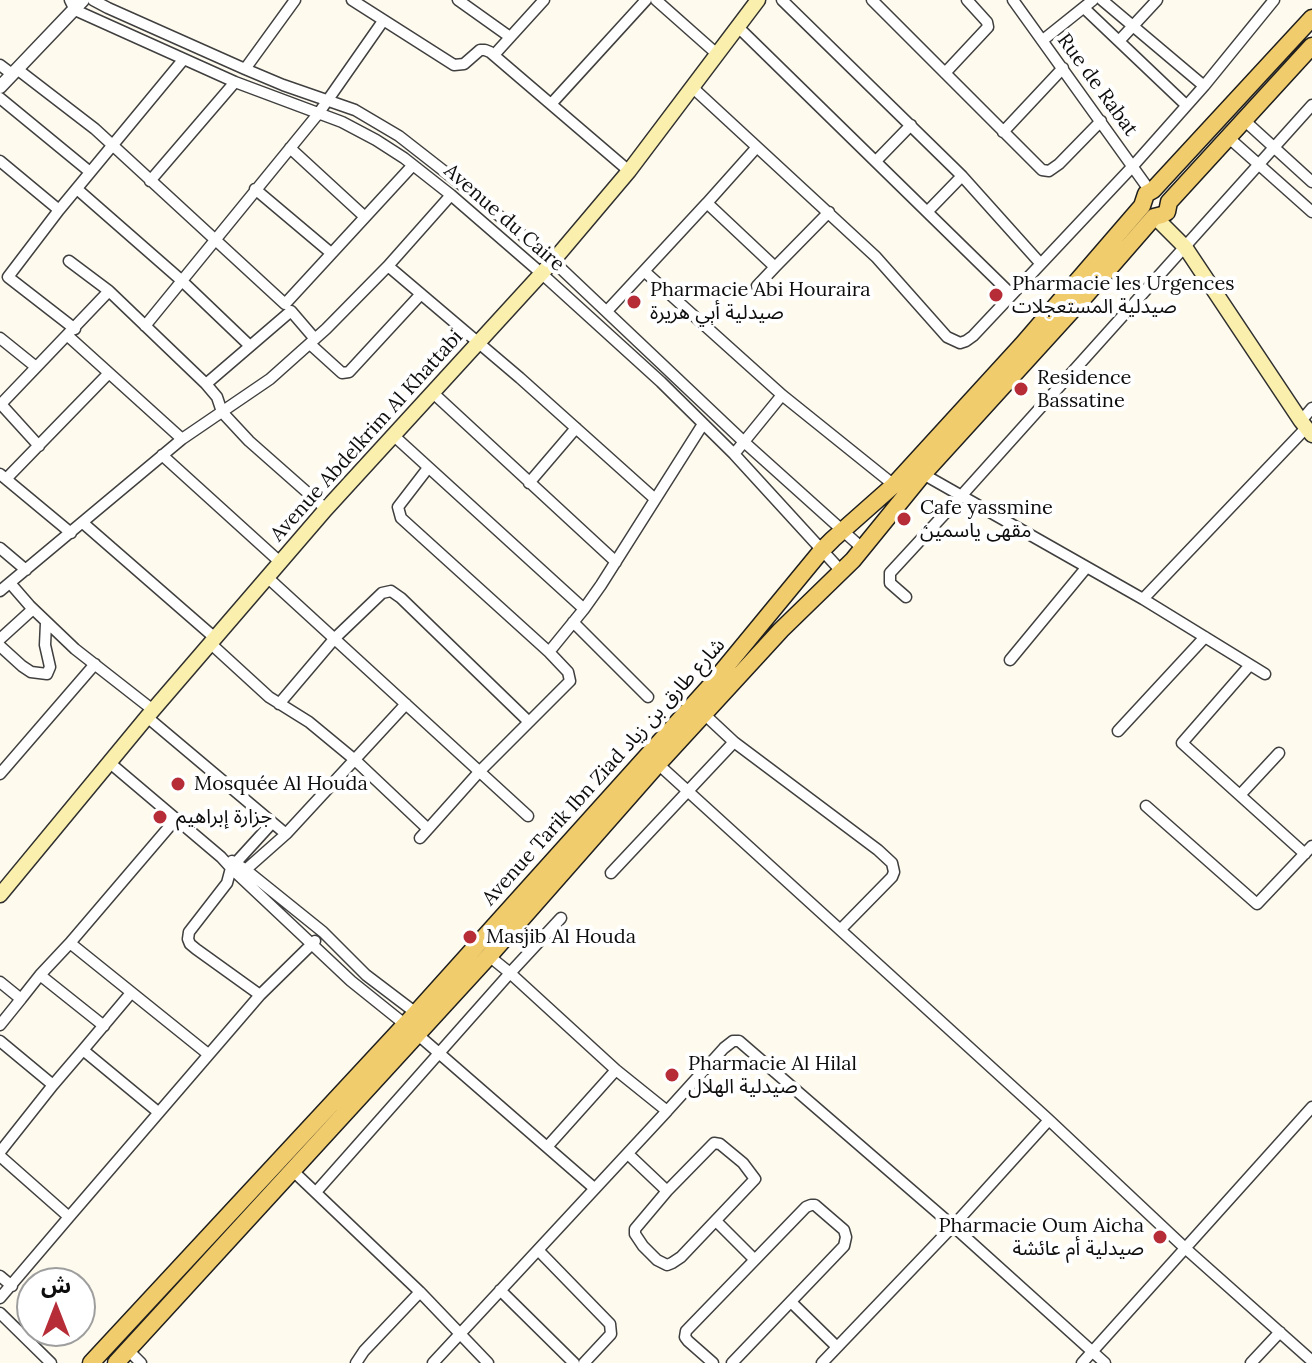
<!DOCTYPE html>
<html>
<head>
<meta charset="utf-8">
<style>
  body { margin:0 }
  #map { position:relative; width:1312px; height:1363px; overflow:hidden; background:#fefaee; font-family:Lora,"Noto Sans Arabic",serif }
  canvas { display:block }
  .north { position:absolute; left:16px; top:1267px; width:80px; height:80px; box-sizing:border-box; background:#fff; border:2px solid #9e9e9e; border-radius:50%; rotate:0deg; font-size:22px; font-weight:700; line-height:32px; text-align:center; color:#0d0d0d }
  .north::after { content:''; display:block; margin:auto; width:28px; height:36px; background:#b62d38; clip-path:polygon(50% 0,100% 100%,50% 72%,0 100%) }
</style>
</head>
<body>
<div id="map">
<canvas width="1312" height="1363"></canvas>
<div class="north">ش</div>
</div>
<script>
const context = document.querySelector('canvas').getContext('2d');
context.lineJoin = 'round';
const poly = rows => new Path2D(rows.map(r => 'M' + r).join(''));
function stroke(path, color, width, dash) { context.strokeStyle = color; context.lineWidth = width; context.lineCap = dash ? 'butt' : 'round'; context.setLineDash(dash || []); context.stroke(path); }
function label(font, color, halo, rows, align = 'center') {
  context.font = font + ' Lora,"Noto Sans Arabic",serif'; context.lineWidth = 8; context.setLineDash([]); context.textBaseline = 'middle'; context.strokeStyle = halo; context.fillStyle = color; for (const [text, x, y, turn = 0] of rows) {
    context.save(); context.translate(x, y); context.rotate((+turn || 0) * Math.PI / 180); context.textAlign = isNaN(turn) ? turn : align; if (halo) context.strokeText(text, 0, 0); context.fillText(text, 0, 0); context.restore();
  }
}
const minor = poly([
  [70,0,75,10,235,82,342,122,376,140,404,158,451,195,541,273,661,382,734,454,842,572],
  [93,0,108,8,245,69,283,85,355,110,399,136,472,193,553,261,743,441,862,548],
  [352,0,454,65,464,64,480,50,485,50,490,52,629,171],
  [458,0,510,37],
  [656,0,717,54],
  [782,0,962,176,1040,263],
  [872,0,1042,170,1049,171,1059,164,1101,121],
  [1013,0,1150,191],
  [1102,0,1204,86],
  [1084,8,1186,105],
  [738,27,1011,294],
  [1043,40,1093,0],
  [1119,41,1157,0],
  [494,55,544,0],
  [0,65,12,74],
  [17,69,95,129,285,304,413,165],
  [245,69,295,0],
  [945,73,988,27,987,22,967,0],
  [692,87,876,257,947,337,960,343,966,341,973,336,1133,166,1204,86,1274,0],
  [0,98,90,172],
  [552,103,646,0],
  [1245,121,1312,182],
  [1003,132,1063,68],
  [1229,138,1312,212],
  [757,147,707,203,775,267,829,212],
  [290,148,365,217],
  [0,161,59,210,183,60],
  [876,161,911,125],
  [150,181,235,82],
  [77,189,181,280,250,346],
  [255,189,331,253],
  [59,210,8,277,75,329],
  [928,211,962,176],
  [69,261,109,291],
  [388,266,451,195],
  [644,271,782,395,894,485],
  [757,286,775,267],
  [607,311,707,203],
  [145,326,318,114,383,21],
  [68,336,109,373],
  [0,338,36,367],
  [310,344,342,373,349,372,421,294],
  [206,384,291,311,315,339],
  [432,392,616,562],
  [0,403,39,446],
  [1,404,109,291,206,384,217,397,222,412,249,441,326,509],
  [1301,421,1312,408],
  [393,435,584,609],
  [734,454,782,395],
  [162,455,280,562],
  [428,468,398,507,401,518,549,652,584,609,601,585,703,424],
  [0,474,71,533],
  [923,474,1143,599,1306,428],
  [6,479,109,373,182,439],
  [529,483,576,428],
  [83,523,215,638],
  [0,548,26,570],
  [267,577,528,816],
  [10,583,30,606,75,649,153,710],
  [0,591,182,439,270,379,326,329,388,266,520,378,655,499],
  [906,597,890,583,890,573,962,495,1312,105],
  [1143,599,1265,674],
  [573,622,648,697],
  [0,639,33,609],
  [210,643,269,697,309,722,355,760,428,829],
  [0,646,22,666,31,672,47,674,50,667,45,645,46,623],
  [1010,660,1086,568],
  [1250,665,1182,743,1305,854],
  [279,704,335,638,382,593,391,591,401,598,529,722],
  [704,714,734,742,878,850,892,863,894,872,892,877,841,929],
  [147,717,286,834],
  [1118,731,1205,637],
  [110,763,221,857,231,868,351,981,417,1034,594,1188],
  [658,764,1049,1120,1185,1248,1312,1361],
  [0,774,95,664],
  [1240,795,1279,753],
  [1146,806,1257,904,1312,846],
  [420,838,479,772,570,681,568,672,549,652],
  [232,861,246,870,323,932,366,975,420,1016],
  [242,873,286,834,406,704],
  [611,873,734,742],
  [70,943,175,820],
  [489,956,510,973,561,918],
  [0,982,21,999,0,1025],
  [260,995,315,941],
  [21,999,40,975],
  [104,1026,40,975,70,943,208,1054],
  [0,1041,53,1085],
  [83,1050,131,993],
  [667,1111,724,1048,733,1041,739,1041,953,1226,1105,1363],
  [714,1143,720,1144,743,1163,755,1179,681,1257,672,1263,667,1265,657,1260,643,1246,635,1234,635,1229,667,1191,714,1143],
  [547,1147,616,1070],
  [0,1152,53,1085,83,1050,158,1112],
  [628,1154,667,1191],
  [0,1156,69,1217,260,995,196,949,190,944,188,939,189,932,227,883,231,868,272,823],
  [292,1170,420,1292,488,1363],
  [316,1192,510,973,616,1070,667,1111,433,1363],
  [716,1221,754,1259],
  [538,1250,610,1324,611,1334,584,1363],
  [0,1276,12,1286],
  [500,1290,574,1363],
  [0,1298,69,1217],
  [791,1302,837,1347],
  [0,1313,51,1363],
  [128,1350,141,1363],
  [356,1363,364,1351,420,1292],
  [713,1363,688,1341,685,1337,686,1331,806,1207,811,1205,815,1205,844,1230,846,1237,844,1246,732,1363],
  [822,1363,953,1226,1049,1120],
  [1082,1363,1312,1107],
  [1251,1363,1280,1332]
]);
const tertiary = poly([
  [0,87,83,0]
]);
const secondary = poly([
  [1155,217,1185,247,1301,421,1312,435],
  [0,895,147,717,326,509,553,261,629,171,758,0]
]);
const primary = poly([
  [1154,217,1162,215,1167,212,1169,202,1312,46],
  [91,1363,416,1013,710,686,822,550,833,539,894,485,1022,345,1142,206,1146,194,1153,190,1312,18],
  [116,1363,489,956,658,764,781,630,853,560,923,474,1086,295,1154,217]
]);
const markers = [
  [996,295,8,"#b62d38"],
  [634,302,8,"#b62d38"],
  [1021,389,8,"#b62d38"],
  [904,519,8,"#b62d38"],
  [178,784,8,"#b62d38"],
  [160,817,8,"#b62d38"],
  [470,937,8,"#b62d38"],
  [672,1075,8,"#b62d38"],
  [1160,1237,8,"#b62d38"]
];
const streetNames = [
  ["Rue de Rabat",1097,85,54],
  ["Avenue du Caire",504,218,41],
  ["Avenue Abdelkrim Al Khattabi",367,436,-48],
  ["Avenue Tarik Ibn Ziad شارع طارق بن زياد",604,772,-48]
];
const poiNames = [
  ["Pharmacie les Urgences",1012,284],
  ["صيدلية المستعجلات",1012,307],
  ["Pharmacie Abi Houraira",650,290],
  ["صيدلية أبي هريرة",650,313],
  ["Residence",1037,378],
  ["Bassatine",1037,401],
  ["Cafe yassmine",920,508],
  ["مقهى ياسمين",920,531],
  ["Mosquée Al Houda",194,784],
  ["جزارة إبراهيم",176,817],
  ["Masjib Al Houda",486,937],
  ["Pharmacie Al Hilal",688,1064],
  ["صيدلية الهلال",688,1087],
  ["Pharmacie Oum Aicha",1144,1226,"right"],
  ["صيدلية أم عائشة",1144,1249,"right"]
];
stroke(minor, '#404040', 13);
stroke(tertiary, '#404040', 15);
stroke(secondary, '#2f2f2f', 17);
stroke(primary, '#1e1e1e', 19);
stroke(minor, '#fff', 10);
stroke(tertiary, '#fff', 12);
stroke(secondary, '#faefad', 14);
stroke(primary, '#f1cc6c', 16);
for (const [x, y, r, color] of markers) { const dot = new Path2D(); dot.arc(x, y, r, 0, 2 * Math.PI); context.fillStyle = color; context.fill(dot); stroke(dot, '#fff', 3); }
label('20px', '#0d0d0d', '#fff', streetNames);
label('20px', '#0d0d0d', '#fff', poiNames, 'left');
</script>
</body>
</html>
